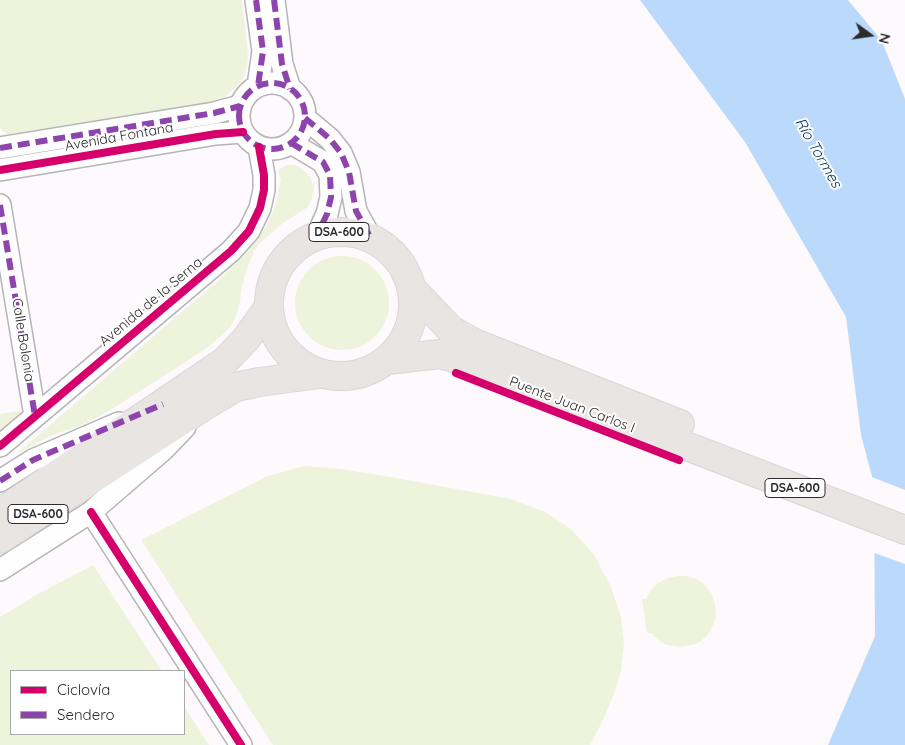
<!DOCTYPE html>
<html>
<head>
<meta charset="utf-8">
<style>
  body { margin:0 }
  #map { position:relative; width:905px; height:745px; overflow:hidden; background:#fdf9fc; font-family:Quicksand,sans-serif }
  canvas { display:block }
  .legend { position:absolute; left:10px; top:670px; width:175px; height:65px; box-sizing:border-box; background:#fff; border:1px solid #abaaab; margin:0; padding:6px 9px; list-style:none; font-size:15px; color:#2d2b2d }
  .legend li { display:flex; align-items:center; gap:10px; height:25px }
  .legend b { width:25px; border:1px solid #abaaab }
  .north { position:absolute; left:845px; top:10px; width:50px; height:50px; -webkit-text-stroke:4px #fff; paint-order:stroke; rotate:104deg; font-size:14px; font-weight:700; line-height:20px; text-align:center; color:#2d2b2d }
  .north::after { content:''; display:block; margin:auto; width:18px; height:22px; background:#2d2b2d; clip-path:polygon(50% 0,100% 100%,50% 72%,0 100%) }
</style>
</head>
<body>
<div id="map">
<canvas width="905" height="745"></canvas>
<ul class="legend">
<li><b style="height:6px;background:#d6006c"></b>Ciclovía</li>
<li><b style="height:6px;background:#8e44ad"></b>Sendero</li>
</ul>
<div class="north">N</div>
</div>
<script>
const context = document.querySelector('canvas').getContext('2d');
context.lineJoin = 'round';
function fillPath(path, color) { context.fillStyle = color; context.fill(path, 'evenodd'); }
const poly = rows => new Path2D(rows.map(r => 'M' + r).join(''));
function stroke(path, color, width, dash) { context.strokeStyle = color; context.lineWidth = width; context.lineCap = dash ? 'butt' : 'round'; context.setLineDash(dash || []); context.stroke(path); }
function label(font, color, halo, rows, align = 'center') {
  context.font = font + ' Quicksand,sans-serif'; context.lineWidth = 4; context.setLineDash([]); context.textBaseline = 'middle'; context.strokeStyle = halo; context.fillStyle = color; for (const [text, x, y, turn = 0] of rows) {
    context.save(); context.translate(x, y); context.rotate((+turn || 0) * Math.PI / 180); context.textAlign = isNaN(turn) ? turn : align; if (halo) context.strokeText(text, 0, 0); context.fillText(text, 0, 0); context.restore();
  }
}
const green = poly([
  [0,0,242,0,246,33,248,57,247,67,244,76,239,84,224,98,215,101,9,134,4,132,0,128],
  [287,165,294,165,300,167,310,177,314,187,312,198,308,207,283,223,269,235,259,244,254,252,248,265,242,286,240,302,236,316,230,327,220,337,204,350,109,411,84,424,50,436,15,455,219,280,248,251,259,238,268,223,276,204,279,189,281,180,278,170],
  '295 303a47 47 0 1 1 94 0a47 47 0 1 1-94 0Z',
  [20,411,21,414,0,433,0,414],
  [304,466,341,469,391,477,511,499,545,512,571,529,594,555,611,587,621,617,624,643,621,671,614,694,601,724,590,745,273,745,141,540,268,476],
  [93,565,162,671,11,671,11,734,184,734,184,706,209,745,0,745,0,617,38,594],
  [678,576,688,576,698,580,706,586,712,595,715,604,716,615,713,625,708,634,701,641,695,644,681,647,667,645,661,642,651,633,647,633,642,599,646,599,651,590,658,583,668,578]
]);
const water = poly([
  [640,0,848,0,882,41,905,99,905,745,828,745,875,636,874,484,861,435,846,317,745,142]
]);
const pier = poly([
  [869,476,905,490,905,564,872,552,872,485]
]);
const minor = poly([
  [256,0,263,51,258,86],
  [274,0,282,64,290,89],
  '239 116a33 33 0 1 1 66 0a33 33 0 1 1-66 0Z',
  [305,118,330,139,341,153,349,172,356,211,370,237],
  [291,143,323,162,330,175,331,197,327,214,317,235],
  [0,148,214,113,240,106],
  [0,170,216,134,243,132],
  [0,205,35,416],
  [0,446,231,251,249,231,260,208,264,190,264,175,259,147],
  [0,481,33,460,119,423],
  [91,512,241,745],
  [0,570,91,512,164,449,185,427]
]);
const primary = poly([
  '269 304a72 72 0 1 1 144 0a72 72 0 1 1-144 0Z',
  [413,290,451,330,474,343,680,424],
  [387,360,440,354,465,361,905,530],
  [0,513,224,362,246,339,269,307],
  [0,539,201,408,236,387,259,382,320,374]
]);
const quiet = poly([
  [256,0,263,51,258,86],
  [274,0,282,64,290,89],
  '239 116a33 33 0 1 1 66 0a33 33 0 1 1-66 0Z',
  [305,118,330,139,341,153,349,172,356,211,370,237],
  [291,143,323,162,330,175,331,197,327,214,317,235],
  [0,148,214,113,240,106],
  [0,205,35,416],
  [0,481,33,460,163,404]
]);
const cycleway = poly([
  [0,170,216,134,243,132],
  [456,373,679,460],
  [0,446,231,251,249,231,260,208,264,190,264,175,259,147],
  [91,512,241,745]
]);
const shields = [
  [339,232,60],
  [795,488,60],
  [38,514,60]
];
const shieldNames = [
  ["DSA-600",339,232],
  ["DSA-600",795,488],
  ["DSA-600",38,514]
];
const streetNames = [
  ["Avenida Fontana",119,137,-10],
  ["Avenida de la Serna",151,302,-40],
  ["Calle Bolonia",23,340,81],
  ["Puente Juan Carlos I",572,405,21]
];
const waterNames = [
  ["Río Tormes",818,153,60]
];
fillPath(green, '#eef4dc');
fillPath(water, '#bbdafb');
fillPath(pier, '#fdf9fc');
stroke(minor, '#b6b4b6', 24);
stroke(primary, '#d8d6d8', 30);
stroke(minor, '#fffeff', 21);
stroke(primary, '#e9e5e2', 28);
stroke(quiet, '#8e44ad', 6, [12, 6]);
stroke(cycleway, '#d6006c', 8);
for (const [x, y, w] of shields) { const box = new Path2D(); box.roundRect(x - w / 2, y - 9.5, w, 19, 4); context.fillStyle = '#fff'; context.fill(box); stroke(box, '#2d2b2d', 1); }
label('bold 12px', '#2d2b2d', null, shieldNames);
label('14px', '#2d2b2d', '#fff', streetNames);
label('italic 15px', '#032e52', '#fff', waterNames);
</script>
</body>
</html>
